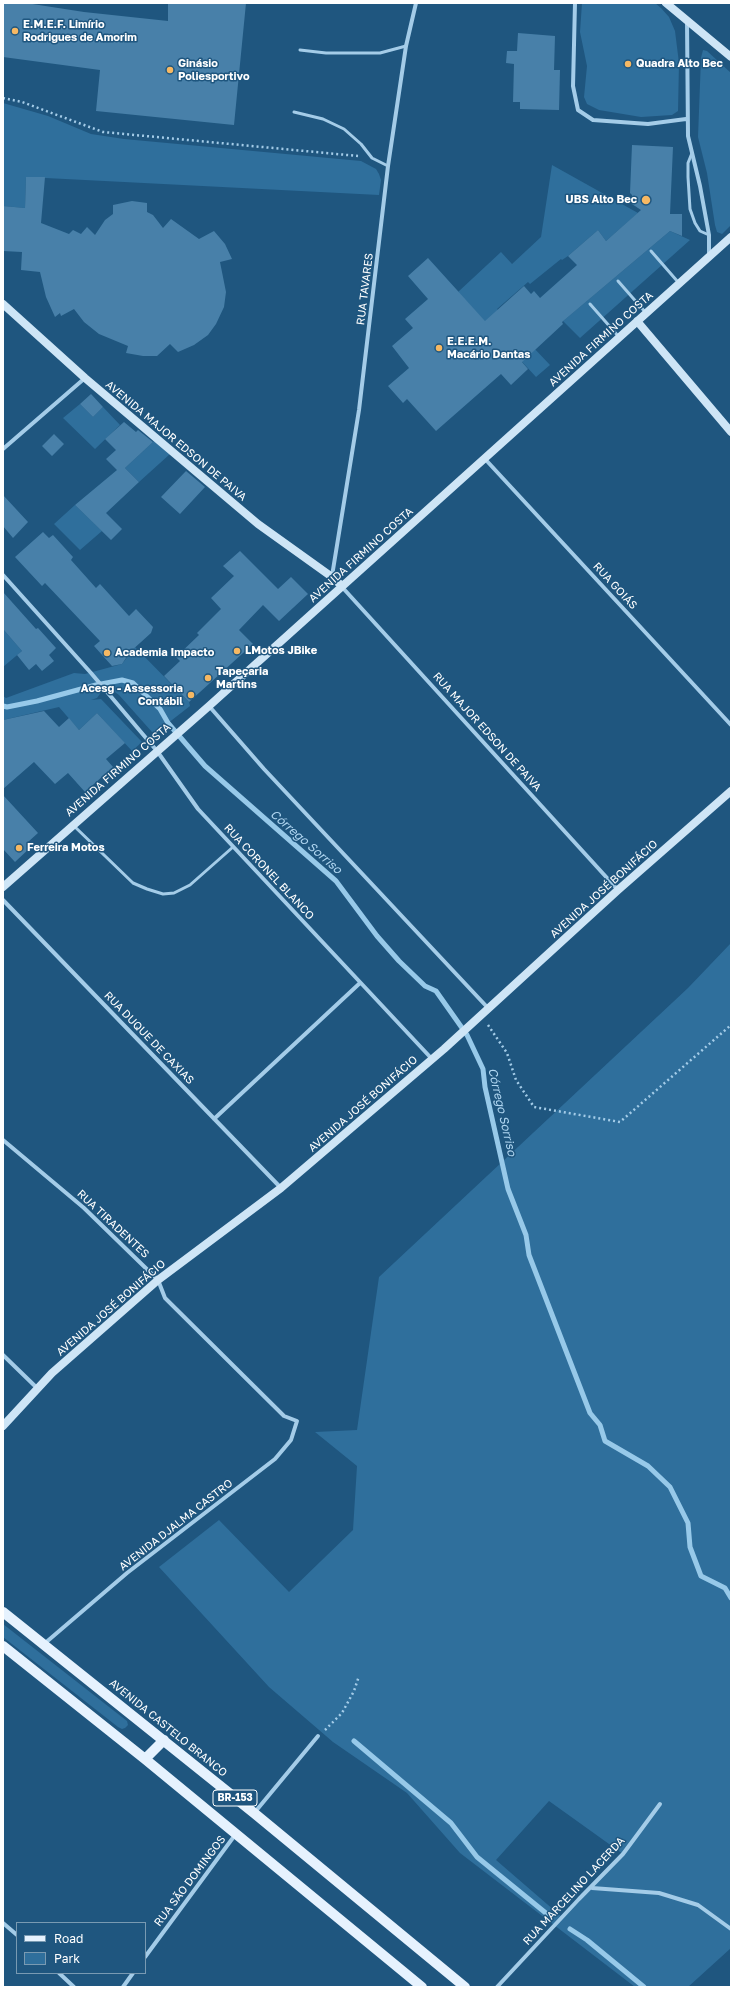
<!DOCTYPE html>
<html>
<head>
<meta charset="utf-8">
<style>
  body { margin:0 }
  #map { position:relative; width:734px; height:1990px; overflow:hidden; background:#1f567f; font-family:"Golos Text",sans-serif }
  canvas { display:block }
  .frame { position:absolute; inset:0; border:4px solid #fff; pointer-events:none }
  .legend { position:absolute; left:16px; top:1922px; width:130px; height:52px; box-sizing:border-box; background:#1f567f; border:1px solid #799ab2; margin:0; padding:5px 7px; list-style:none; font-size:12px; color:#fff }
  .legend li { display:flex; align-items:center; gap:8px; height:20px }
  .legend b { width:20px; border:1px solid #799ab2 }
</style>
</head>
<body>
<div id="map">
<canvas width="734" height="1990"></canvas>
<div class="frame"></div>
<ul class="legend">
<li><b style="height:5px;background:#e6f2fe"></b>Road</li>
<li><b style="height:11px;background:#2f6f9c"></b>Park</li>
</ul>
</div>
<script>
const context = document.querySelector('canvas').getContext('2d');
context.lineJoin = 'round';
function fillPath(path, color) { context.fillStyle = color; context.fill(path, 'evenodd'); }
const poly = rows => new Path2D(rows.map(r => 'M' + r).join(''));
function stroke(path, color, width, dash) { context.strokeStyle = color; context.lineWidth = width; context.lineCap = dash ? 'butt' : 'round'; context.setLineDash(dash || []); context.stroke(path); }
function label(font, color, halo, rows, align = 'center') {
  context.font = font + ' "Golos Text",sans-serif'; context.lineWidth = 3; context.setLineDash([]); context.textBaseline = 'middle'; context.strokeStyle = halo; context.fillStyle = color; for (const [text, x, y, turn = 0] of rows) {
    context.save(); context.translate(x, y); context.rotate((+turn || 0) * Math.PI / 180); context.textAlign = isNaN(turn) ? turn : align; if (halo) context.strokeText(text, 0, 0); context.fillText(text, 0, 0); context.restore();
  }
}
const green = poly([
  [582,3,655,3,661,8,669,17,675,31,679,63,678,111,672,115,641,117,599,110,587,104,584,97,587,66,580,32],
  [703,50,707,51,731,73,731,225,722,234,717,232,715,225,707,173,698,137,701,58],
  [3,103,48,116,91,134,124,139,361,161,376,169,379,174,381,180,379,195,26,177,25,208,3,206],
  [552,165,638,213,606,241,598,230,568,256,562,260,561,259,530,284,528,282,497,309,550,365,536,377,458,292,501,252,512,264,541,237],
  [670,231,690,240,580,338,563,321],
  [80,404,93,417,103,407,120,425,95,449,63,418],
  [154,441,170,454,139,482,125,468],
  [75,505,102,531,80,550,54,524],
  [3,629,22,651,3,667],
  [135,647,189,702,190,706,163,727,162,730,152,732,119,695,108,687,104,688,97,698,91,700,101,699,142,742,132,751,97,713,79,730,59,707,3,720,3,696,6,698,74,673,85,674,122,664],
  [731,943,731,1948,688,1987,635,1987,460,1853,407,1793,333,1742,269,1687,159,1567,219,1520,289,1592,353,1530,357,1466,315,1432,357,1430,379,1277,688,988],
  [549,1801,623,1854,562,1917,496,1860],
  [3,1624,127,1721,128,1725,125,1728,122,1729,118,1727,3,1637]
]);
const stream = poly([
  [3,706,7,707,37,701,96,685,122,680,133,683,160,709,168,723,205,766,336,881,377,936,399,961,425,986,436,991,467,1035,483,1069,485,1087,508,1189,526,1235,529,1255,590,1413,600,1425,605,1441,648,1466,670,1487,688,1523,690,1547,701,1576,725,1588,731,1598],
  [354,1741,451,1823,477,1857,547,1914],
  [570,1929,587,1940,644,1987]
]);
const building = poly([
  [3,3,26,3,84,12,168,21,168,3,246,3,234,125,96,111,100,70,3,57],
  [518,33,555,36,554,70,560,70,559,110,520,109,520,102,513,102,514,64,506,63,507,51,517,51],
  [632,145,673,147,670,214,682,214,682,236,670,231,562,322,563,324,522,362,528,369,511,385,501,374,436,431,407,399,403,403,388,386,409,368,392,346,413,328,405,319,428,299,408,276,428,258,485,321,524,286,531,294,534,291,540,298,577,265,568,256,598,230,606,241,641,210,632,204,632,195,630,193],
  [26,177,45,177,41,223,69,234,73,230,81,234,87,227,95,235,105,220,113,214,113,205,132,201,147,203,147,212,153,215,163,228,171,219,199,239,214,231,225,244,232,259,220,262,226,292,224,307,216,324,208,335,194,345,178,352,170,344,157,356,143,356,126,353,128,346,99,334,84,322,74,309,61,316,60,313,55,317,46,297,40,272,21,270,22,252,3,251,3,206,25,208],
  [91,394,103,407,93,417,80,404],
  [124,422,136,432,138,430,153,442,125,468,139,482,106,513,122,529,111,540,75,505,117,470,106,459,116,450,105,439],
  [54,434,64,444,52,456,42,446],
  [186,471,205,487,180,514,161,497],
  [3,495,28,522,13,538,3,526],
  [43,532,49,538,53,535,73,557,71,560,96,588,100,584,129,616,136,609,153,627,151,633,130,652,122,664,112,666,94,646,100,641,45,583,42,586,15,557],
  [240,551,278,589,291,577,308,594,279,621,263,605,239,630,253,644,189,702,164,676,180,661,176,657,199,635,197,633,221,609,211,598,234,576,223,566],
  [3,592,36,629,38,628,56,648,49,655,54,661,42,671,36,664,29,670,17,655,22,651,3,629],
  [44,711,59,727,69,718,79,730,97,713,125,743,106,759,113,767,85,792,68,773,55,784,34,762,3,789,3,720],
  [3,795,38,833,28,842,32,846,15,862,3,849]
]);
const path = poly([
  [3,98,22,102,103,132,358,156],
  [488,1025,507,1053,516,1080,534,1107,620,1122,731,1025],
  [325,1730,342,1713,354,1691,359,1676]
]);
const lane = poly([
  [300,50,326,53,380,53,406,46],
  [294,112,323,119,344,129,361,144,372,158,388,166],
  [692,153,688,163,688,177,690,209,695,223,700,231,709,235],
  [651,251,678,282],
  [618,281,646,313],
  [590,304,619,337],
  [74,826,133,883,147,889,163,894,174,893,190,885,233,847]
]);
const street = poly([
  [575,3,573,86,578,110,593,120,648,124,686,119],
  [687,20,688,136,700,186,709,235,709,255],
  [3,449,85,378],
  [485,459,731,725],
  [3,575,91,673,157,751,198,809,432,1059],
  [332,576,359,410,388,166,406,46,416,3],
  [342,587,618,890],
  [209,706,264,769,488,1008],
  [3,900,281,1188],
  [214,1119,360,983],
  [3,1140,84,1208,158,1280,165,1298,284,1416,297,1421,291,1440,275,1459,127,1573,44,1644],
  [3,1355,37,1388],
  [255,1812,318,1736],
  [592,1888,659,1893,698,1905,731,1929],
  [3,1923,17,1935],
  [145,1957,235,1835],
  [59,1973,74,1987],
  [123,1987,133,1973],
  [497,1987,579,1899,623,1854,660,1804]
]);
const secondary = poly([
  [666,3,731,57],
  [3,304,85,378,258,524,332,577,342,586],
  [637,321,731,432],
  [3,887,209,706,731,237],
  [3,1426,52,1373,158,1280,281,1188,444,1049,618,890,731,791]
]);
const primary = poly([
  [3,1612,254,1813,465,1987],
  [3,1646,145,1759,422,1987],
  [145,1759,164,1740]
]);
const markers = [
  [15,31,4,"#f6b863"],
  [628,64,4,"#f6b863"],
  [170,70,4,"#f6b863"],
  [646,200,5,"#f6b863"],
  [439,348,4,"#f6b863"],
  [237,651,4,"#f6b863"],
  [107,653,4,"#f6b863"],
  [208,678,4,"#f6b863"],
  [191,695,4,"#f6b863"],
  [19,848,4,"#f6b863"]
];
const shields = [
  [235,1798,44]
];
const shieldNames = [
  ["BR-153",235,1798]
];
const poiNames = [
  ["E.M.E.F. Limírio",23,25],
  ["Rodrigues de Amorim",23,38],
  ["Ginásio",178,64],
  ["Poliesportivo",178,77],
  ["Quadra Alto Bec",636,64],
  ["UBS Alto Bec",637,200,"right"],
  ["E.E.E.M.",447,342],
  ["Macário Dantas",447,355],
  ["LMotos JBike",245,651],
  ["Academia Impacto",115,653],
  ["Tapeçaria",216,672],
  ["Martins",216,685],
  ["Acesg - Assessoria",183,689,"right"],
  ["Contábil",183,702,"right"],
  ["Ferreira Motos",27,848]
];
const streetNames = [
  ["RUA TAVARES",365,289,-83],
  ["AVENIDA FIRMINO COSTA",601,339,-42],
  ["AVENIDA MAJOR EDSON DE PAIVA",176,441,40],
  ["AVENIDA FIRMINO COSTA",361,555,-42],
  ["RUA GOIÁS",615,586,47],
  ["RUA MAJOR EDSON DE PAIVA",487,732,48],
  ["AVENIDA FIRMINO COSTA",118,770,-41],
  ["RUA CORONEL BLANCO",269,872,47],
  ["AVENIDA JOSÉ BONIFÁCIO",604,889,-42],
  ["RUA DUQUE DE CAXIAS",149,1038,46],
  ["AVENIDA JOSÉ BONIFÁCIO",363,1104,-41],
  ["RUA TIRADENTES",113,1224,43],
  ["AVENIDA JOSÉ BONIFÁCIO",111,1308,-41],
  ["AVENIDA DJALMA CASTRO",176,1525,-38],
  ["AVENIDA CASTELO BRANCO",168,1728,39],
  ["RUA SÃO DOMINGOS",190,1881,-53],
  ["RUA MARCELINO LACERDA",574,1891,-47]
];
const waterNames = [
  ["Córrego Sorriso",306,842,41],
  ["Córrego Sorriso",502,1112,77]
];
fillPath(green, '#2f6f9c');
stroke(stream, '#97c9e9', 5);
fillPath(building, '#4880a9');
stroke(path, '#a4cce8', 2.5, [2, 3]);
stroke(lane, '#a4cce8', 3);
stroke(street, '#a4cce8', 4);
stroke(secondary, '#cee5f6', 8);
stroke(primary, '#e6f2fe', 10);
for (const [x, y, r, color] of markers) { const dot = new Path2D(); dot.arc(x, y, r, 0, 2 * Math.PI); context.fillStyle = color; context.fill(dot); stroke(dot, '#1f567f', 1.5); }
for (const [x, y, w] of shields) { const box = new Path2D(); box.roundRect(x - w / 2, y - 8, w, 16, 3); context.fillStyle = '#1f567f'; context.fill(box); stroke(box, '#fff', 1); }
label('bold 10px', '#fff', null, shieldNames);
label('bold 11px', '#fff', '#1f567f', poiNames, 'left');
label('11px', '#fff', '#1f567f', streetNames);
label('italic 12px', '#afd5f0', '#1f567f', waterNames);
</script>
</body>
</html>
